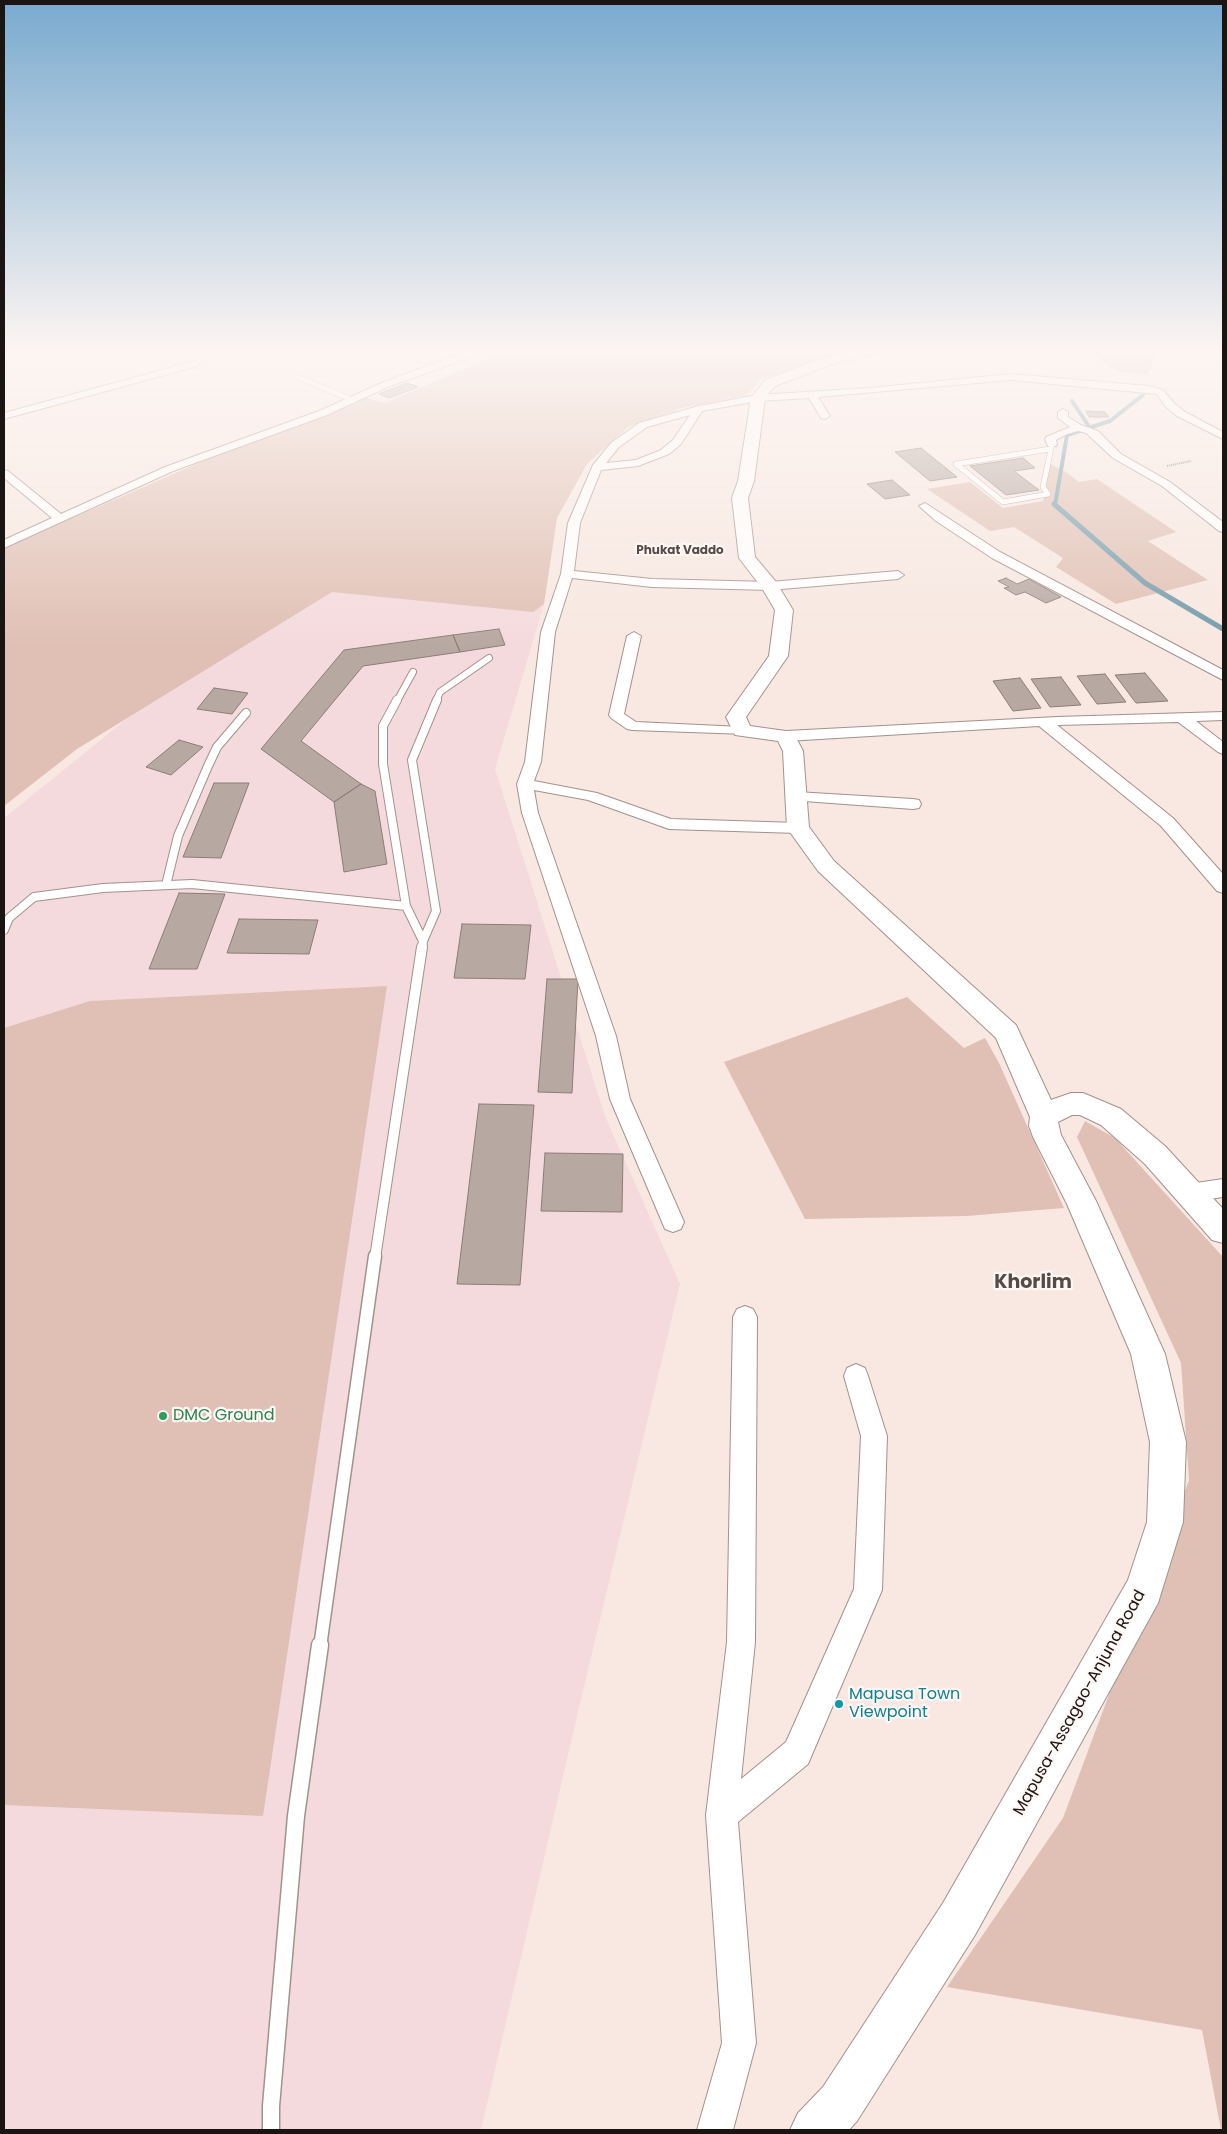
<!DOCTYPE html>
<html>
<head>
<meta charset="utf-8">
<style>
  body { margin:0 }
  #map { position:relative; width:1227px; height:2134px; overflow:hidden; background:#f8e8e1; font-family:Poppins,sans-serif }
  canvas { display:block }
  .frame { position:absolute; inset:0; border:5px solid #1a1412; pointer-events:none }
</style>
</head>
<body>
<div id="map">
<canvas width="1227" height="2134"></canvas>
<div class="frame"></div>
</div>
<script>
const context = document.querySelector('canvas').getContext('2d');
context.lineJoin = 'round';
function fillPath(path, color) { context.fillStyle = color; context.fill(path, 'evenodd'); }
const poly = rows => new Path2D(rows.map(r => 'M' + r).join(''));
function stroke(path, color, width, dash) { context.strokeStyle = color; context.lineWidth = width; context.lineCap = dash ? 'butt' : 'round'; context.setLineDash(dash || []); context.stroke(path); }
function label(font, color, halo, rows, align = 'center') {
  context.font = font + ' Poppins,sans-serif'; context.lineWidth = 4.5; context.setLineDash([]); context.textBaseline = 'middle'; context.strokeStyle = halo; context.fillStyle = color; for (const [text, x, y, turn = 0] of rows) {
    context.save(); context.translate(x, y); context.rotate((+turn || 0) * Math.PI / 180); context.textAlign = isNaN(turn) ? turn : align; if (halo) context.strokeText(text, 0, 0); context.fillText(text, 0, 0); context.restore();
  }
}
const education = poly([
  [316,582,492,584,544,604,495,769,605,1116,680,1284,578,1712,481,2130,4,2130,4,818,191,667]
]);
const green = poly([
  [512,348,863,348,761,379,746,396,682,408,628,427,587,464,557,518,544,604,533,612,332,592,77,749,4,806,4,548,196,464,366,398,385,403],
  [1084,348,1156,348,1149,375,1118,372],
  [1048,463,1066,472,1079,482,1097,479,1176,532,1148,541,1208,580,1116,604,1056,567,1063,558,1014,527,990,531,927,489,970,482,1003,508,1043,501],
  [387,986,263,1816,4,1805,4,1028,90,1001],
  [907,997,964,1048,985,1038,999,1063,1064,1208,967,1216,805,1219,724,1062],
  [1085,1121,1115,1138,1223,1257,1223,2130,1221,2130,1202,2030,947,1987,1063,1818,1189,1480,1181,1363,1077,1137]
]);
const streamFar1 = poly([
  [1072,401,1090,428],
  [1055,505,1067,435,1110,421,1143,395]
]);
const stream = poly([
  [1054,504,1145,583,1223,629]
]);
const building = poly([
  [407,383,418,387,389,398,379,394,407,383],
  [1086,411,1105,412,1109,417,1089,417,1086,411],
  [921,448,957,477,930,481,895,452,921,448],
  [1023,458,1035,468,1014,471,1039,490,1006,495,970,466,1023,458],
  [892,480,910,495,885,499,867,484,892,480],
  [1006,578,1017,584,1029,579,1061,597,1046,603,1025,592,1016,595,1004,588,1009,587,998,581,1006,578],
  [499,629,505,645,460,652,453,635,499,629],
  [453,635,460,652,363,666,301,741,361,784,334,802,261,749,344,650,453,635],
  [1145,673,1168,701,1136,703,1115,675,1145,673],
  [1105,674,1126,702,1097,704,1077,676,1105,674],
  [1061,677,1081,705,1050,707,1031,679,1061,677],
  [1020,678,1041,708,1013,711,993,681,1020,678],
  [214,688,248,693,232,714,197,709,214,688],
  [179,740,203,747,171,775,146,767,179,740],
  [214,783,249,783,221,858,183,857,214,783],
  [361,784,375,791,387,864,344,872,334,802,361,784],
  [179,893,225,894,197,969,149,969,179,893],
  [239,919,318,920,309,954,227,953,239,919],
  [462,924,531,925,525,979,454,978,462,924],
  [547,979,578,979,572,1093,538,1092,547,979],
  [479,1104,534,1105,520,1285,457,1284,479,1104],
  [545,1153,623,1154,622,1212,541,1211,545,1153]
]);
const path = poly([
  [1167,466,1191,461]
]);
const laneFar5 = poly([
  [296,376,352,400],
  [1050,449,956,464,1003,502,1048,494,1043,487,1052,444]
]);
const laneFar4 = poly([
  [397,701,413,672],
  [436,701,440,692,489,658]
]);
const laneFar3 = poly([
  [397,700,383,726,383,764,406,906,423,941,422,948],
  [166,885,178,836,208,766,217,747,246,713],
  [4,930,9,918,34,897,103,888,192,884,406,906],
  [423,941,436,911,412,760,437,700]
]);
const laneFar2 = poly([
  [375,1258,422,947]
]);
const laneFar1 = poly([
  [320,1647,375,1256]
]);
const lane = poly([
  [271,2130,271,2106,296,1816,320,1645]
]);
const street = poly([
  [475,348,480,351,472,357,390,386,327,415,173,471,4,548,4,540,52,518,4,478,4,470,8,471,61,514,165,467,319,411,384,382,475,348],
  [1214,348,1223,348,1223,352,1216,350,1214,348],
  [195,361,200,364,198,366,4,419,4,413,195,361],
  [1011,374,1149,386,1163,390,1174,403,1185,412,1223,432,1223,439,1177,416,1166,407,1157,394,1011,380,818,397,830,416,825,419,821,418,809,398,758,401,702,411,681,444,669,454,638,466,601,470,580,523,574,571,652,579,770,582,898,571,904,575,898,579,770,590,652,587,572,578,555,632,541,762,534,781,597,793,671,819,798,823,804,824,806,828,804,832,798,833,669,829,588,800,534,790,538,813,616,1036,630,1099,684,1222,681,1229,673,1232,665,1229,610,1099,596,1036,522,813,517,784,525,762,541,632,561,574,568,523,593,465,611,443,639,423,699,406,758,395,870,388,1011,374],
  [690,415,673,440,661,450,636,460,606,463,619,447,647,427,690,415],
  [1063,409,1068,412,1068,417,1081,425,1098,431,1121,454,1170,482,1223,522,1223,532,1219,531,1162,486,1113,458,1086,433,1078,431,1067,434,1056,440,1057,444,1056,446,1048,446,1045,439,1046,437,1070,427,1058,418,1058,412,1063,409],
  [925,503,1000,552,1223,670,1223,680,992,558,936,521,919,506,925,503],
  [634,632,641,636,624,714,636,722,742,727,747,728,749,731,747,734,632,730,627,729,611,718,609,715,627,636,634,632],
  [1223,712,1223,720,1196,721,1223,742,1223,754,1218,752,1178,722,1057,725,1173,818,1223,874,1223,893,1217,891,1161,826,1039,726,786,741,781,739,778,736,781,733,786,731,1057,717,1223,712],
  [796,792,913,799,919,800,921,804,919,808,913,809,790,800,788,797,790,794,796,792],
  [1223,1179,1223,1197,1189,1202,1181,1200,1178,1193,1181,1186,1189,1184,1223,1179],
  [745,1306,753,1309,757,1317,755,1642,741,1779,786,1742,854,1589,861,1436,844,1376,847,1368,856,1364,865,1368,868,1376,887,1436,882,1590,808,1764,738,1822,756,2043,733,2130,697,2130,722,2043,706,1815,727,1642,733,1317,737,1309,745,1306]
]);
const secondary = poly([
  [863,348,883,348,881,351,830,365,775,386,765,398,754,481,748,498,755,557,776,582,793,610,788,656,746,717,750,726,793,732,803,751,809,827,834,861,1016,1025,1051,1100,1071,1093,1083,1093,1121,1109,1165,1146,1223,1209,1223,1243,1212,1240,1145,1164,1101,1125,1080,1115,1072,1115,1058,1122,1061,1135,1096,1201,1165,1354,1186,1442,1183,1522,1158,1603,975,1935,857,2121,849,2130,790,2130,798,2113,823,2087,943,1903,1128,1580,1147,1522,1150,1442,1131,1354,1067,1204,1033,1137,1029,1126,1030,1117,996,1038,818,871,787,828,783,751,778,741,735,735,726,717,769,656,775,610,762,588,739,558,732,498,738,481,751,398,765,380,820,359,863,348]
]);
const markers = [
  [163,1416,5,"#2e9e5b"],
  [839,1704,5,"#0f9aa8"]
];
const farNeighbourhoodnames = [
  ["Phukat Vaddo",680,551]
];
const nearLeisurenames = [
  ["DMC Ground",173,1416]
];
const nearCulturenames = [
  ["Mapusa Town",849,1695],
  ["Viewpoint",849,1713]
];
const nearStreetnames = [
  ["Mapusa-Assagao-Anjuna Road",1080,1703,-61]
];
const districtNames = [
  ["Khorlim",1033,1283]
];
fillPath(education, '#f5dadd');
fillPath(green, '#e0c0b4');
stroke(streamFar1, '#739baa', 4);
stroke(stream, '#739baa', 5);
fillPath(building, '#b8a8a2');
stroke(building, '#8c7d78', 1);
stroke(laneFar5, '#a1928c', 6);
stroke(laneFar4, '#a1928c', 8);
stroke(laneFar3, '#a1928c', 10);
stroke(laneFar2, '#a1928c', 12);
stroke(laneFar1, '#a1928c', 15);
stroke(lane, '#a1928c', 19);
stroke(street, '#a1928c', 2);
stroke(secondary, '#a1928c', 2);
stroke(path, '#817672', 2, [1, 1]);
stroke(laneFar5, '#fff', 5);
stroke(laneFar4, '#fff', 6);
stroke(laneFar3, '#fff', 8);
stroke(laneFar2, '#fff', 10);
stroke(laneFar1, '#fff', 12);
stroke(lane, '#fff', 16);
fillPath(street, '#fff');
fillPath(secondary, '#fff');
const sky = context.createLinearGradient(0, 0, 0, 647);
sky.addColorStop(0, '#79aacf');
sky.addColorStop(0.54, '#fcf5f2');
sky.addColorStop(1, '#fcf5f200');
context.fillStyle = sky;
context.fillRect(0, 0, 1227, 647);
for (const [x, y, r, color] of markers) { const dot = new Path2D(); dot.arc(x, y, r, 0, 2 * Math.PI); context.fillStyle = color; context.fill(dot); stroke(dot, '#fef7f5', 2); }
label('bold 12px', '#584a45', '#fef7f5', farNeighbourhoodnames);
label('16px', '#27864d', '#fef7f5', nearLeisurenames, 'left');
label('16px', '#0d838f', '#fef7f5', nearCulturenames, 'left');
label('16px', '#1a1412', '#fef7f5', nearStreetnames);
label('bold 19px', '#584a45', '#fef7f5', districtNames);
</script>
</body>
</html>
